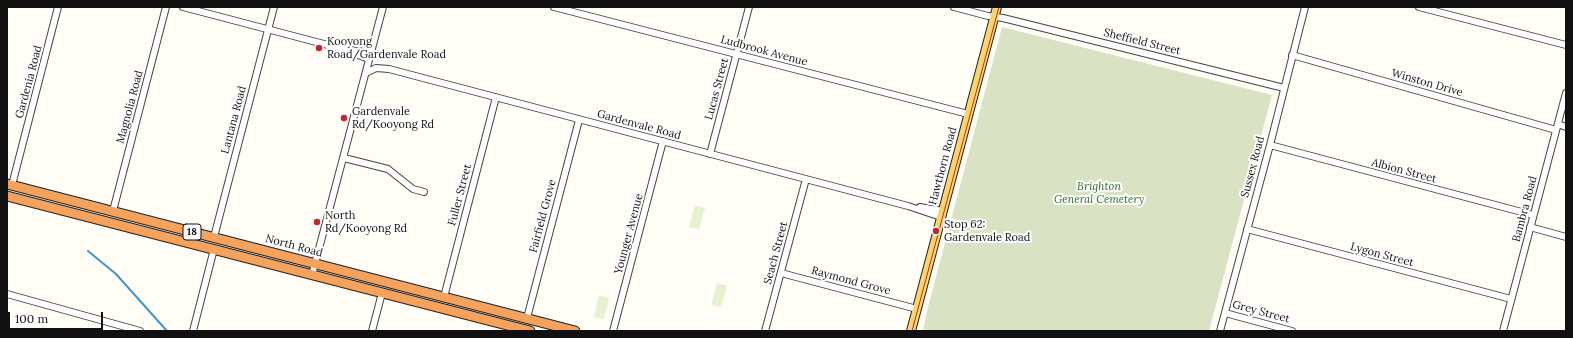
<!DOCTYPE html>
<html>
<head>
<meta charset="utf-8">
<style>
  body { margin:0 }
  #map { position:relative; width:1573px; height:338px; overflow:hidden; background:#fffdf5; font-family:Lora,serif }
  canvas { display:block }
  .frame { position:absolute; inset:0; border:8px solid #111; pointer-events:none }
  .scale { position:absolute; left:8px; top:312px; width:95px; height:18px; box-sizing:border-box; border:2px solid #111; border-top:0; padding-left:5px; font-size:12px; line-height:14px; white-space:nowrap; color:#111; -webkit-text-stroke:3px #fff; paint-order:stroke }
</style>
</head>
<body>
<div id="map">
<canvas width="1573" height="338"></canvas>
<div class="frame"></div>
<div class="scale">100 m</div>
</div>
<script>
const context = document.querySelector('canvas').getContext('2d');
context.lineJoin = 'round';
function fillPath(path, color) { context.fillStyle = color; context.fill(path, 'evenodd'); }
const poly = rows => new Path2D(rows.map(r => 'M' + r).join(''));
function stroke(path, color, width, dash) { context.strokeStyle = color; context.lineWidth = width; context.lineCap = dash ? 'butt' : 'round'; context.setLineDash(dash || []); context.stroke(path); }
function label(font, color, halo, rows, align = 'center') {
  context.font = font + ' Lora,serif'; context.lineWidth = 4; context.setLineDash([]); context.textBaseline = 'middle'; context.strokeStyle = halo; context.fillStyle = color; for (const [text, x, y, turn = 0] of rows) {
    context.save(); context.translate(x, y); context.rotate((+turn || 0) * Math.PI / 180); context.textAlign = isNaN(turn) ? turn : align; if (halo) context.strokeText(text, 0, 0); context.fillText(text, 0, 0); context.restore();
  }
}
const cemetery = poly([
  [1002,27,1272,95,1209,331,923,331,928,307]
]);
const pitch = poly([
  [695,205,705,208,699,229,689,227],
  [717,283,727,286,721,307,711,305],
  [599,295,609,298,604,319,594,317]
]);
const stream = poly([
  [88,251,116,274,167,331]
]);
const minor = poly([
  [183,7,343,49,371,53],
  [554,7,968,114],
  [954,7,988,16,1003,18,1284,88],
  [1419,7,1566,45],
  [350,52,369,59],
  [1292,55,1556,130],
  [366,73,376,68,389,69,908,206,941,217],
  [1558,124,1566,127],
  [1270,145,1533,215],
  [710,154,749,7],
  [344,158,388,169,413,189,424,192],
  [12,185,58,7],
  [920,207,943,211],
  [113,211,166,7],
  [1530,227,1566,237],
  [1247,229,1511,299],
  [214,237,274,7],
  [781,273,917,309],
  [312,275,383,7],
  [7,294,140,331],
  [444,297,496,97],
  [1225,313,1292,331],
  [527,318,579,120],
  [193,331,214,249],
  [372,331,382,293],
  [613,331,663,141],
  [765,331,806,179],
  [1220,331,1270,145,1305,7],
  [1503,331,1566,93]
]);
const major = poly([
  [911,331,997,7]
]);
const highway = poly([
  [7,184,575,331],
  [7,196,530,331]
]);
const tram = poly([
  [912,331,999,7]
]);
const markers = [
  [319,48,4,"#c4262e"],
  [344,118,4,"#c4262e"],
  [317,222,4,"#c4262e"],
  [936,231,4,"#c4262e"]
];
const shields = [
  [192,232,18]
];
const shieldNames = [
  ["18",192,232]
];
const poiNames = [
  ["Kooyong",327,42],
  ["Road/Gardenvale Road",327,55],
  ["Gardenvale",352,112],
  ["Rd/Kooyong Rd",352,125],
  ["North",325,216],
  ["Rd/Kooyong Rd",325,229],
  ["Stop 62:",944,225],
  ["Gardenvale Road",944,238]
];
const streetNames = [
  ["Sheffield Street",1142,42,14],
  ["Ludbrook Avenue",764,51,15],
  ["Gardenia Road",29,82,-75],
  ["Winston Drive",1427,83,16],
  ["Lucas Street",717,89,-75],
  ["Magnolia Road",130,107,-75],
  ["Lantana Road",234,120,-75],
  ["Gardenvale Road",639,125,15],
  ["Hawthorn Road",943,166,-75],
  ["Sussex Road",1253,167,-75],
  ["Albion Street",1404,171,15],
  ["Fuller Street",460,195,-75],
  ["Bambra Road",1525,209,-75],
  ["Fairfield Grove",543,216,-75],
  ["Younger Avenue",629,234,-75],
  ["North Road",294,246,15],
  ["Seach Street",776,253,-75],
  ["Lygon Street",1382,255,15],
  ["Raymond Grove",851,281,15],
  ["Grey Street",1261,312,15]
];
const parkNames = [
  ["Brighton",1099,187],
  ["General Cemetery",1099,200]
];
fillPath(cemetery, '#d9e3c4');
fillPath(pitch, '#e6f2cf');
stroke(stream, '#3f96cf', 2);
stroke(minor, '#444', 8);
stroke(major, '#222', 10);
stroke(highway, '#222', 11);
stroke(minor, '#fff', 6);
stroke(major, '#f9d66b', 8);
stroke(highway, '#f5a25d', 9);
stroke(tram, '#c4262e', 1);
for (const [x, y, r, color] of markers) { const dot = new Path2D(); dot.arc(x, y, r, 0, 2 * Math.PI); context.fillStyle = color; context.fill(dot); stroke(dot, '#fff', 1.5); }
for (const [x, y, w] of shields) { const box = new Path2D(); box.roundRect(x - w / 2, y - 8, w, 16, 3); context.fillStyle = '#fff'; context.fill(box); stroke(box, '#111', 1); }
label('bold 10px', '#111', null, shieldNames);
label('11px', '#111', '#fff', poiNames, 'left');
label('11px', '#111', '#fff', streetNames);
label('italic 11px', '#2f6b1f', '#fff', parkNames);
</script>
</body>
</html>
